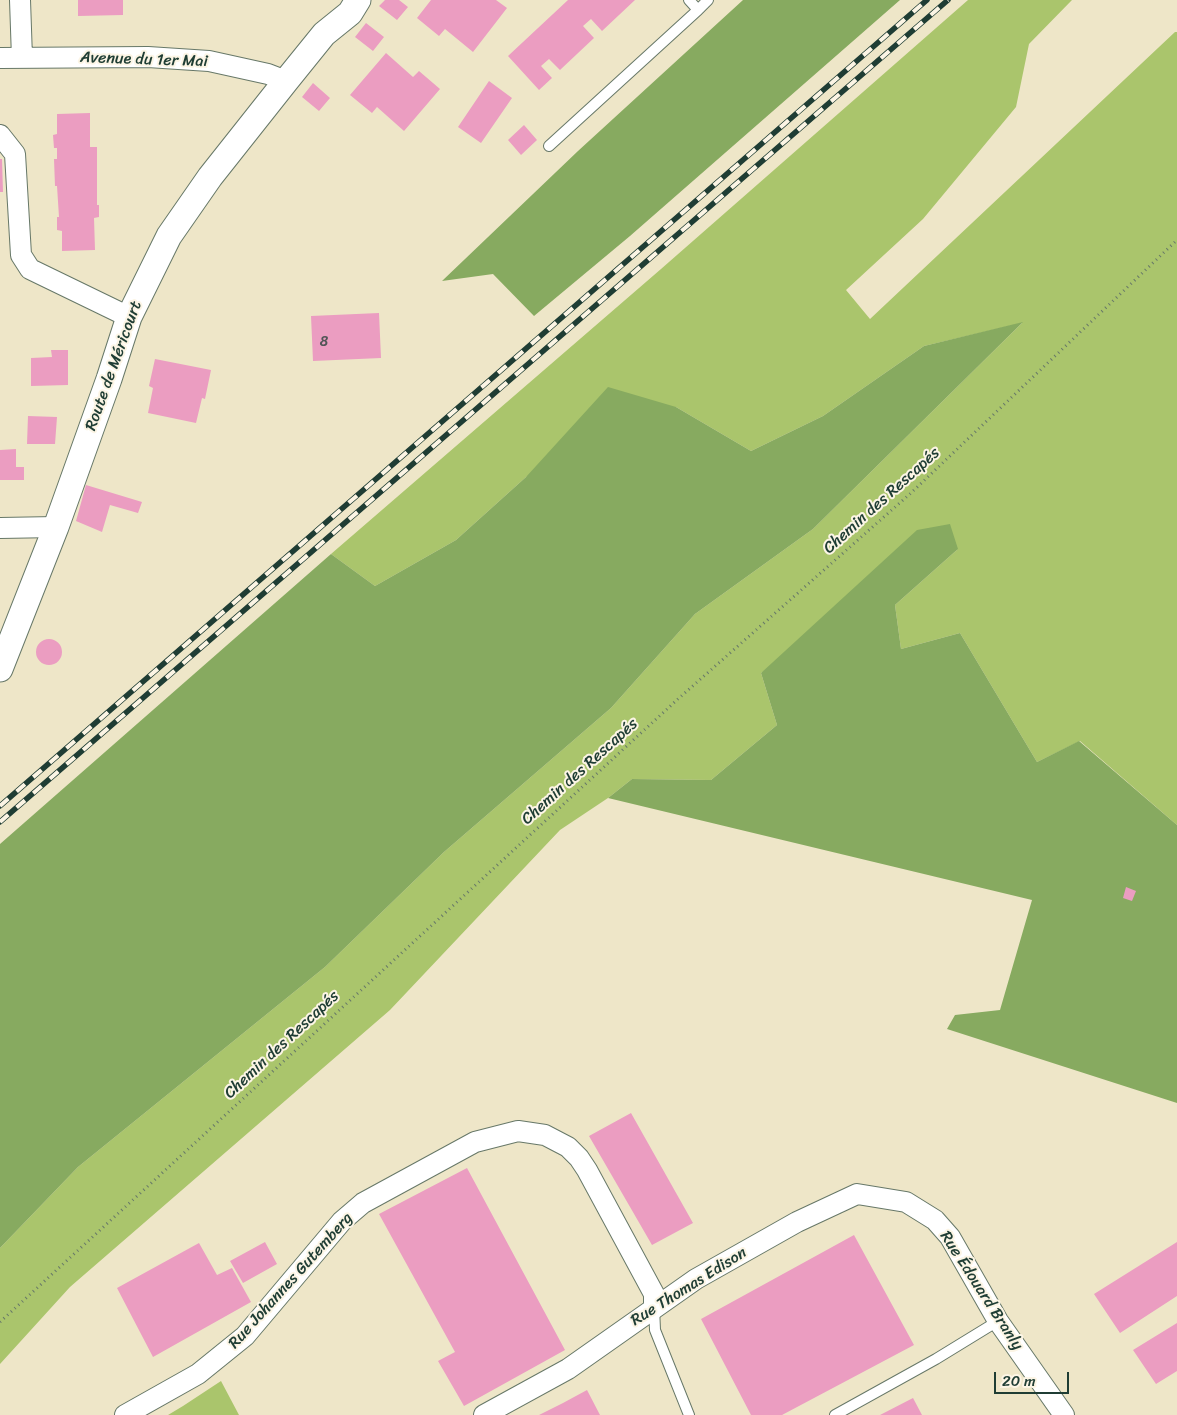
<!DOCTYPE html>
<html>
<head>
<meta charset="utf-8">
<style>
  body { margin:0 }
  #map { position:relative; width:1177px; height:1415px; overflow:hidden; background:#eee6c8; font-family:Sriracha,sans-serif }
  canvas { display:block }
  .scale { position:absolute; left:994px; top:1372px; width:75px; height:22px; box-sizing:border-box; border:2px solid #1f3d34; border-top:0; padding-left:6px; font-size:15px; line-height:18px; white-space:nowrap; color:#1f3d34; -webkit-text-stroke:4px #fcf5e5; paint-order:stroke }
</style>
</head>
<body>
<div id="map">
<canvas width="1177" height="1415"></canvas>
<div class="scale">20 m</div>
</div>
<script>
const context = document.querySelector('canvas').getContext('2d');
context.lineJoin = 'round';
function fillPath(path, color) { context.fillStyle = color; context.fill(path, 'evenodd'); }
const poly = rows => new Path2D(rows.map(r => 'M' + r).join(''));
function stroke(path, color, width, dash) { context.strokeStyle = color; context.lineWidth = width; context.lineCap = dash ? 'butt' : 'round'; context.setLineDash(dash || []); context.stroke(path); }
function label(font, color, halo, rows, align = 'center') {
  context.font = font + ' Sriracha,sans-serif'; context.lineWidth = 4; context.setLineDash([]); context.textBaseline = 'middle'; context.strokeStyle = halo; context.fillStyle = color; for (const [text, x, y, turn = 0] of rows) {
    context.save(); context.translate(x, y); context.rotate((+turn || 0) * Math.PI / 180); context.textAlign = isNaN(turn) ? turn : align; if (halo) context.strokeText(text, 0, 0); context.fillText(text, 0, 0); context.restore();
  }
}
const green = poly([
  [968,0,1072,0,1029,44,1016,107,923,219,846,290,870,319,1175,32,1177,32,1177,825,1080,741,1037,762,960,633,901,649,895,605,958,549,761,673,777,725,711,780,632,779,608,798,560,830,390,1010,70,1287,0,1364,0,1248,78,1167,325,967,444,852,611,708,695,614,813,529,1022,323,924,346,823,416,751,451,676,407,526,477,456,540,375,586,331,554,661,269],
  [221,1381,239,1415,168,1415,183,1406]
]);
const forest = poly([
  [743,0,900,0,630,236,534,316,493,274,442,281,578,151],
  [1023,322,813,529,695,614,611,708,444,852,325,967,78,1167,0,1248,0,844,331,554,375,586,456,540,526,477,608,387,676,407,751,451,823,416,924,346],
  [950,524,958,549,895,605,901,649,960,633,1037,762,1079,741,1177,825,1177,1103,947,1029,955,1015,1000,1010,1032,900,608,798,632,779,711,780,777,725,761,673,917,530]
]);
const building = poly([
  [78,0,123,0,123,15,78,16],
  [385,0,399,0,408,7,397,20,379,6],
  [431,0,496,0,507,8,473,52,445,29,439,36,417,18],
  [568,0,635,0,602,31,591,19,583,26,594,38,560,70,549,59,541,66,552,78,539,90,508,56],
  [366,23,384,37,373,51,355,37],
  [386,53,413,77,419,71,440,89,404,131,377,107,372,113,350,95],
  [489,81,512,98,481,143,458,127],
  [313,83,330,98,319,111,302,97],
  [90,113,90,147,97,147,97,205,99,205,99,217,94,218,95,250,62,251,62,231,57,230,57,217,59,217,57,186,55,186,54,159,57,159,57,148,54,148,53,135,57,134,57,114],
  [524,125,537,140,521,155,508,140],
  [0,159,2,159,3,192,0,192],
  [379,313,381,358,313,361,311,316],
  [51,350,68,350,68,385,31,386,31,358,52,357],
  [155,359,211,370,205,399,202,398,196,423,148,413,153,388,149,386],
  [28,416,57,417,55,444,27,444],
  [16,449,16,467,24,467,24,480,0,480,0,450],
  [86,485,142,502,138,513,110,505,102,532,76,521],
  '36 652a13 13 0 1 1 26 0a13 13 0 1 1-26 0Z',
  [1126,887,1136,891,1132,901,1123,898],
  [631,1113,693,1223,652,1245,589,1136],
  [467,1168,565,1350,464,1406,438,1361,455,1352,379,1214],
  [854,1235,914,1345,782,1415,751,1415,701,1319],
  [265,1242,277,1264,243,1283,230,1261],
  [1177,1242,1177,1296,1120,1333,1094,1294],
  [199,1243,217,1275,232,1268,251,1302,153,1357,117,1288],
  [1177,1323,1177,1371,1156,1384,1133,1350],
  [587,1390,600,1415,539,1415,563,1403],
  [913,1398,922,1415,880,1415]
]);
const path = poly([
  [0,1322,678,699,911,493,1177,240]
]);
const service = poly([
  [698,10,708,0],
  [549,146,698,10,689,0],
  [654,1307,655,1330,689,1415],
  [835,1415,936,1359,998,1321]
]);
const minor = poly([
  [20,0,22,58],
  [0,58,148,57,209,61,268,74,286,81],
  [0,135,15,154,21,255,30,269,129,317],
  [0,528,56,527],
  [125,1415,198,1374,245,1336,342,1221,363,1203,475,1142,518,1131,545,1135,568,1147,579,1158,587,1170,654,1294,654,1307],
  [484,1415,568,1369,696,1279,797,1222,857,1194,906,1202,935,1220,950,1237,998,1321,1064,1415]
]);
const tertiary = poly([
  [0,669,56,527,109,379,129,317,169,236,210,177,286,81,324,34,350,13,358,0]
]);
const rail = poly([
  [0,806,927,0],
  [0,822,948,0]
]);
const numberNames = [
  ["8",324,342]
];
const streetNames = [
  ["Avenue du 1er Mai",144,60,2],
  ["Route de Méricourt",114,366,-70],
  ["Chemin des Rescapés",882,501,-42],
  ["Chemin des Rescapés",580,772,-42],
  ["Chemin des Rescapés",282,1045,-43],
  ["Rue Johannes Gutemberg",291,1281,-48],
  ["Rue Thomas Edison",689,1287,-32],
  ["Rue Édouard Branly",981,1291,57]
];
fillPath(green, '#aac56c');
fillPath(forest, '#87aa60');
fillPath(building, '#eb9dc1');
stroke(service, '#677868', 12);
stroke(minor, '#677868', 22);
stroke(tertiary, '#677868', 27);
stroke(path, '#677868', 3, [1, 4]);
stroke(service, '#fff', 10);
stroke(minor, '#fff', 20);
stroke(tertiary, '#fff', 25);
stroke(rail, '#1f3d34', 5.5);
stroke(rail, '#fcf5e5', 4, [11]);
label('14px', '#525557', null, numberNames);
label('16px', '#1f3d34', '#fcf5e5', streetNames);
</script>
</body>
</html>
